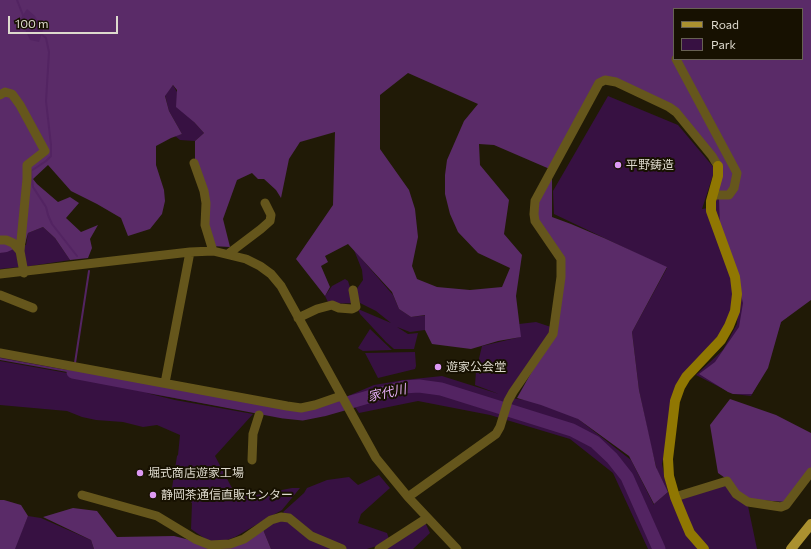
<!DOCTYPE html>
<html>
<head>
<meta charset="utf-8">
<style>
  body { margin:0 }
  #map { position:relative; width:811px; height:549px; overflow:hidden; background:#201a06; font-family:Commissioner,sans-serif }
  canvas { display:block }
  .legend { position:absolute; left:673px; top:8px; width:130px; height:52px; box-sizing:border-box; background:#171101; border:1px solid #676153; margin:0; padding:5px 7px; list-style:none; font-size:12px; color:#dedace }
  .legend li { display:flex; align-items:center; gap:8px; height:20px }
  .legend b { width:20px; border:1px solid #676153 }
  .scale { position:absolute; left:8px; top:16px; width:110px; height:18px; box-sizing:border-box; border:2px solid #dedace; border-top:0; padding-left:5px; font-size:12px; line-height:14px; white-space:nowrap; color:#dedace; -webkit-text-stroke:3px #171101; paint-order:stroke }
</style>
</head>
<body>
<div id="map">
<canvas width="811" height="549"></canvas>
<ul class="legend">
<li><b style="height:5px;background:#ab9130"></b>Road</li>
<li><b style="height:11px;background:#371142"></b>Park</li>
</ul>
<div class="scale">100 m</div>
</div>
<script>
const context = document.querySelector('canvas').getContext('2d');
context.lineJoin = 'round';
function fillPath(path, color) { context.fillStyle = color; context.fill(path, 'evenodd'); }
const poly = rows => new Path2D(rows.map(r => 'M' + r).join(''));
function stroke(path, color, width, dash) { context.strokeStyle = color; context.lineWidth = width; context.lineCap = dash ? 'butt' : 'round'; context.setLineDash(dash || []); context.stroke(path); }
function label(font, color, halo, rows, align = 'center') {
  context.font = font + ' Commissioner,"Noto Sans JP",sans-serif'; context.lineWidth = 4; context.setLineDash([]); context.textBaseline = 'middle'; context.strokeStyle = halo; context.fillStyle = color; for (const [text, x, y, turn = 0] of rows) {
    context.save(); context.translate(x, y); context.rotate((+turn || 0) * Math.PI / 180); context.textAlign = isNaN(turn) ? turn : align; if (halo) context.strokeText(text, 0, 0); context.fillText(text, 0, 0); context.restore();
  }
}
const green = poly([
  [674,53,674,59,723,59,760,88,768,108,761,128,761,201,776,237,787,318,782,319,765,371,751,396,733,394,696,375,723,350,737,324,739,287,734,275,734,304,729,323,719,343,690,372,678,388,662,464,668,492,688,535,699,549,648,549,613,473,570,439,490,415,418,401,359,413,348,396,374,385,404,380,442,376,499,394,475,385,476,371,482,346,520,337,519,324,536,322,554,328,535,360,510,398,533,401,573,415,631,460,654,505,654,504,668,492,657,470,651,447,639,390,632,332,667,268,554,214,553,191,608,96,678,125,715,169,702,209,708,208,733,271,711,211,721,165,676,112,635,91],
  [173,85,194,122,204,133,195,141,180,140,175,136,182,134,169,111,165,95],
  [43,227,55,238,70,260,24,267,22,246,26,245,28,233],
  [15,248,19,267,0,269,0,253],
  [354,250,393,295,399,309,411,317,428,315,425,330,410,332,397,327,408,334,418,333,414,349,394,349,386,342,360,314,358,309,391,323,376,311,360,303,356,290,363,280,362,270],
  [345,279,348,281,355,303,329,304,325,296,332,286],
  [370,329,392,350,363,351,358,348],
  [415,352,416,366,415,369,378,378,365,353],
  [0,354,301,409,336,399,339,410,302,418,274,416,146,393,175,400,253,414,215,456,232,488,251,496,292,488,300,488,282,510,235,537,214,545,191,529,192,503,172,488,177,456,178,455,180,435,157,425,143,427,123,422,96,420,82,417,67,411,0,405,0,361,73,374,63,369,0,358],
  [379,475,390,488,361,514,358,523,387,533,390,542,424,520,430,533,413,549,379,549,387,543,367,549,271,549,262,527,289,517,283,512,304,493,307,488,327,480,349,477,358,485],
  [727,481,748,506,757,549,709,549,688,529,676,500],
  [28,516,41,518,91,540,94,549,14,549]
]);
const forest = poly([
  [0,0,811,0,811,300,781,322,768,368,752,394,733,394,728,392,699,374,715,362,739,327,743,303,734,266,720,229,718,166,676,112,616,82,599,83,552,170,552,217,571,224,604,238,667,267,632,332,639,390,656,467,668,492,654,504,629,456,578,419,541,405,517,398,553,334,559,255,538,226,535,201,552,170,494,145,479,144,480,165,509,200,504,234,522,255,516,296,521,337,498,341,471,349,432,344,425,330,425,315,411,317,399,309,392,292,348,244,325,256,328,262,321,266,330,287,325,296,296,259,333,205,335,132,300,142,289,159,281,198,276,190,264,179,258,179,252,173,237,180,223,219,230,247,211,246,195,161,195,141,204,133,194,122,176,107,177,90,173,85,165,96,169,111,182,134,171,138,156,146,156,165,164,190,165,201,162,214,150,229,128,236,121,218,97,204,71,191,48,165,33,179,37,184,58,202,70,197,79,203,66,218,81,232,98,225,90,239,92,248,88,258,70,260,55,238,43,227,28,233,25,244,7,252,0,253],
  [674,9,802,9,802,59,674,59],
  [408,73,478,104,464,121,447,160,445,175,445,194,450,214,458,232,478,253,510,268,502,287,470,290,437,287,417,279,412,266,418,237,415,209,409,190,380,149,380,95],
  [730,399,776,415,811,433,811,468,786,502,744,499,728,480,718,473,710,425],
  [0,500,4,500,21,505,28,516,15,549,0,549],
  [73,508,97,511,117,537,174,536,210,545,230,544,262,527,271,549,94,549,91,540,43,517]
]);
const water = poly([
  [27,9,35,16,43,30,39,42,30,40,24,27,21,18]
]);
const stream = poly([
  [17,0,24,18],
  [40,33,46,38,49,52,46,101,51,145,51,156,46,161,31,171,33,187,46,207,48,215,52,224,77,256],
  [0,359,73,372,74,370],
  [75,363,89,271]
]);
const river = poly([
  [73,372,284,412,303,414,323,410,403,387,419,386,441,389,572,430,595,442,612,458,627,477,659,549]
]);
const street = poly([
  [676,59,737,173,734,188,729,195,713,195],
  [0,95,5,92,12,94,20,105,45,151,27,165,27,179,20,251,24,273],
  [194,163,204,191,206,203,205,225,213,251],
  [0,240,6,240,13,243,20,251],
  [228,254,261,229,270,221,271,215,265,203],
  [0,274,190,252,213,251,246,259,260,266,271,274,281,286,376,458,408,497,457,549],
  [0,295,33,308],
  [298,318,317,309,332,305,339,308,352,309,356,307,353,290],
  [0,353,287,406,301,408,315,405,341,396],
  [165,383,190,252],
  [252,460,253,434,259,415],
  [82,495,157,516,195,539,210,545,230,544,244,539,271,520,281,517,289,518,311,536,342,549],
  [408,497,496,434,500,427,508,401,513,392,553,334,561,277,561,259,535,221,534,214,535,201,599,83,605,80,616,82,669,107,676,112,712,156,718,166],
  [675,497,727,481,736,494,748,502,781,507,786,505,811,472],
  [379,549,427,518]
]);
const secondary = poly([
  [704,549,690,533,684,519,675,497,669,476,668,459,675,401,680,387,686,377,721,340,729,326,735,311,737,294,735,277,711,211,711,201,718,176,718,166]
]);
const primary = poly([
  [791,549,811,524]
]);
const markers = [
  [618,165,4,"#dd99f3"],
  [438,367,4,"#dd99f3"],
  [140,473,4,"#dd99f3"],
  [153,495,4,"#dd99f3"]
];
const poiNames = [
  ["平野鋳造",626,165],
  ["遊家公会堂",446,367],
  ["堀式商店遊家工場",148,473],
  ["静岡茶通信直販センター",161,495]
];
const waterNames = [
  ["家代川",387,393,-12]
];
fillPath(green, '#371142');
fillPath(forest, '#5a2b68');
fillPath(water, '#532462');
stroke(stream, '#532462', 2);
stroke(river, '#532462', 13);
stroke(street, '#65561c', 9);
stroke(secondary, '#907702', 10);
stroke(primary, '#ab9130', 10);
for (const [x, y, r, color] of markers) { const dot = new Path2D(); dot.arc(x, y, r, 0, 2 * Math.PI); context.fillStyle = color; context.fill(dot); stroke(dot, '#171101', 1.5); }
label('12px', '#dedace', '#171101', poiNames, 'left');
label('italic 13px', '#e2acf3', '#171101', waterNames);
</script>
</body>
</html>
